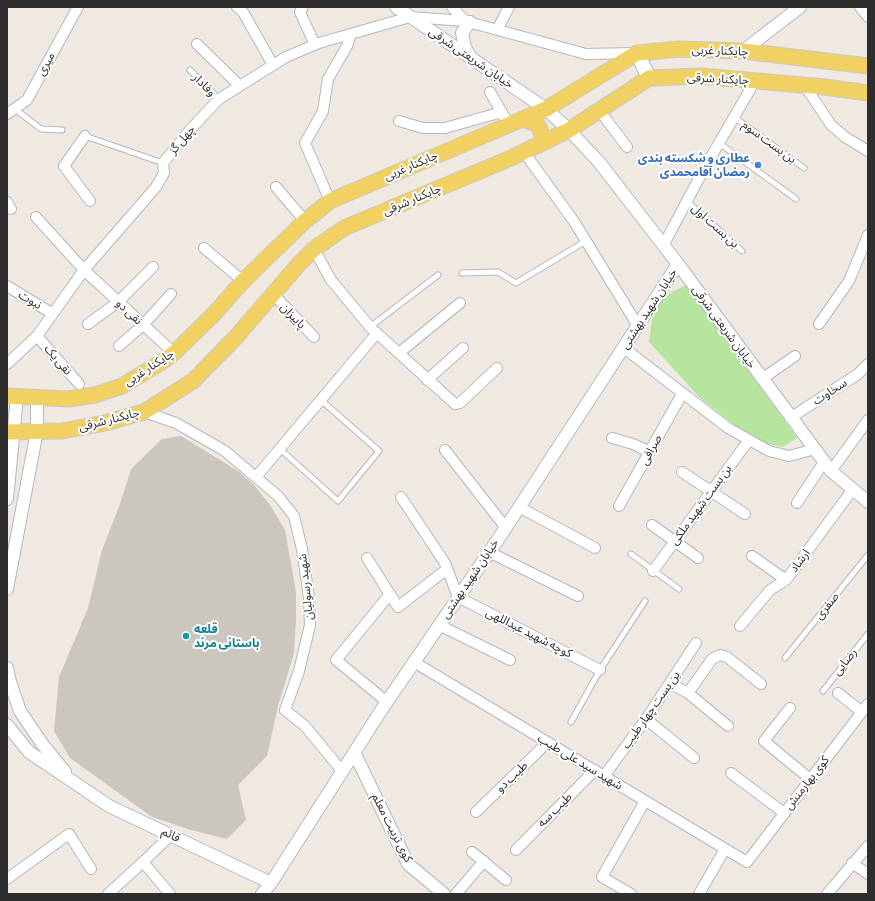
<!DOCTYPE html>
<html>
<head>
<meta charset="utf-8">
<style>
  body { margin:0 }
  #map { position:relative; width:875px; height:901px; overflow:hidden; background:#efe9e1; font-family:"Alegreya Sans",sans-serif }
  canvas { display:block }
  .frame { position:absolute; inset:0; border:8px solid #2e2e2e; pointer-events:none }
</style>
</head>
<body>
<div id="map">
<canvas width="875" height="901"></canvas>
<div class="frame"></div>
</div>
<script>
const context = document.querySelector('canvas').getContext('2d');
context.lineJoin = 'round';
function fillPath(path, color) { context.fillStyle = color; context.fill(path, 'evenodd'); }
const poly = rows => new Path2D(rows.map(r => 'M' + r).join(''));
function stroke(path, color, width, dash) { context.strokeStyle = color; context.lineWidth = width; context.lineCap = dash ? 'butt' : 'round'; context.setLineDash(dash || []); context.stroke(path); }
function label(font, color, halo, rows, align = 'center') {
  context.font = font + ' "Alegreya Sans","Noto Sans Arabic",sans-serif'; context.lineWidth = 4; context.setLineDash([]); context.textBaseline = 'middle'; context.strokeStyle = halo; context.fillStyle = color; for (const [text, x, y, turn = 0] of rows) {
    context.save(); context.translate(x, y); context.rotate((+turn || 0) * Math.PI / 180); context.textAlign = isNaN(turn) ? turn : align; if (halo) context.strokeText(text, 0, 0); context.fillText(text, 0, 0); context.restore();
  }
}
const green = poly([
  [686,285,797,438,783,447,755,441,699,397,649,342,652,319,660,298]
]);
const building = poly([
  [181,436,238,471,255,486,270,505,285,530,296,592,296,620,294,653,278,706,267,756,238,785,246,820,227,839,191,830,152,817,70,758,54,731,59,677,88,608,102,550,120,504,131,469,162,439]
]);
const service = poly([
  [190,70,219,99],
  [15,109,41,129,62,130],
  [734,117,804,168],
  [85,136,163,163],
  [719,143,796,199],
  [687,201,742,251],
  [462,273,498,272,516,283,586,241],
  [370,327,438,275],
  [280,449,338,501,379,451,321,400],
  [631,554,679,589],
  [785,658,868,555],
  [823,691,868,634],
  [571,722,600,670,645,601]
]);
const minor = poly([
  [237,7,243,12,273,65],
  [303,7,300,12,315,45],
  [452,7,465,21],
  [860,7,868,17],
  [497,30,509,7],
  [197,44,240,86],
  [805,86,831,125,845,137,868,151],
  [490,92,505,118],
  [599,110,627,147],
  [7,114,27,100,78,7],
  [399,121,423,128,445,128,502,112],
  [85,136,64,166,90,201],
  [524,152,575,223,638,326],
  [276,187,305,221],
  [330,201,305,143,323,111,328,79,347,46,351,34],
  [7,202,11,209],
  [36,217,84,270,174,353],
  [663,246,704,169,755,81],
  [204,248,243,281],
  [314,249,331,280,370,327,455,404,460,403,497,368],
  [7,286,53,314],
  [273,294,314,337],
  [88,324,118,302,153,267],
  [819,324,849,281,868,235],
  [37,336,79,384],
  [119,346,143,325,171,294],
  [624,348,728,428,769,451,789,456,815,449],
  [399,353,460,303],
  [7,364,37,336,84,270,156,187,164,173,163,163,190,130,219,99,286,57,319,43,410,17,465,21,586,54,635,53],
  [762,379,795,356],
  [427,380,463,348],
  [144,412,176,423,225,451,278,496,294,516,302,549,309,598,310,625,299,671,285,710,305,726,342,771],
  [790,418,858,374,868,364],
  [612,438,633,444,650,452],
  [445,450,506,528],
  [831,471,868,420],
  [682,472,745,514],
  [256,477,377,333],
  [401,497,445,563,458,597,600,670],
  [797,503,824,462],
  [619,506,682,394],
  [519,507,595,548],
  [652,525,698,558],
  [489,552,578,596],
  [752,556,786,580],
  [367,558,398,607,447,569],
  [653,571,749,440],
  [439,625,510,660],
  [740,626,770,590,786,580,853,489],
  [414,662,747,862,868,704],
  [671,684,688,693,728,726],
  [688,693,712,659,720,655,727,657,761,684],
  [838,693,862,712],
  [387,702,336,660,390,594],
  [790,708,764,741,810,779],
  [646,719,694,758],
  [731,773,784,813],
  [604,776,646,719,696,643],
  [476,812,548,742],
  [516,850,595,770],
  [472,852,506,880],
  [143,862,171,835],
  [852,863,868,874],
  [7,879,69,834,91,869],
  [108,894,143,862,170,894],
  [456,894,484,861],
  [631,894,602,877,645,801],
  [699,894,725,849],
  [827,894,868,846]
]);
const tertiary = poly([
  [396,7,546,109,569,130,599,162,678,264,831,471,868,502],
  [470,22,462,33,465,48,470,56],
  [743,51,800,7],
  [7,499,17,397],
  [7,589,37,431,37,397],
  [7,668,10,682,20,711,43,745,65,772],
  [7,725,29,752,109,806,271,883],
  [354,752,408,864,444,894],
  [262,894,271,883,382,709,501,535,678,264]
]);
const secondary = poly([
  [637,53,649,78]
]);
const primary = poly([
  [522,119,537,124,543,136,543,143],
  [7,396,68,399,95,395,122,386,160,363,174,353,214,314,243,281,305,221,330,201,546,109,637,53,680,49,743,51,868,66],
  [7,432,62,431,105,423,144,412,193,381,236,337,299,264,314,249,344,228,511,158,569,130,649,78,700,76,825,87,868,93]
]);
const markers = [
  [758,165,4,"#3f7fe0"],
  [186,636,4,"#0f9aa8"]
];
const streetNames = [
  ["چایکنار غربی",720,51,2],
  ["خیابان شریعتی شرقی",471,58,34],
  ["میری",46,64,-61],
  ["چایکنار شرقی",718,79,3],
  ["وفادار",204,85,45],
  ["چهل گز",182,140,-50],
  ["بن بست سوم",769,142,36],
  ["چایکنار غربی",411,166,-23],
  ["چایکنار شرقی",412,200,-23],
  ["بن بست اول",715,226,42],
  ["نبوت",30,300,31],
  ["خیابان شهید بهشتی",649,309,-57],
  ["نقی دو",129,312,43],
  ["پاییزان",293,316,46],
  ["خیابان شریعتی شرقی",724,327,54],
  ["نقی یک",58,360,49],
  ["چایکنار غربی",149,368,-33],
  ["سخاوت",830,392,-33],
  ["چایکنار شرقی",109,420,-14],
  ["صرافی",651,450,-61],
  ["بن بست شهید ملکی",701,505,-54],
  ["ارشاد",800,561,-53],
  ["خیابان شهید بهشتی",470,579,-56],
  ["شهید رسولیان",306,587,-96],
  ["صفری",827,606,-51],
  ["کوچه شهید عبداللهی",529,633,27],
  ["رضایی",845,662,-52],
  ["بن بست چهار طیب",651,710,-55],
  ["شهید سید علی طیب",580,762,31],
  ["طیب دو",512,777,-44],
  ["کوی بهارمنش",807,783,-52],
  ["طیب سه",555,810,-45],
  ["کوی تربیت معلم",392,828,63],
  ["قائم",171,835,26]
];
const shopNames = [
  ["عطاری و شکسته بندی",750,158],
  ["رمضان آقامحمدی",750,172]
];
const cultureNames = [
  ["قلعه",194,629],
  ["باستانی مرند",194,643]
];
fillPath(green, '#b6e59e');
fillPath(building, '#cbc7bf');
stroke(service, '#b4b7c1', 7);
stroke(minor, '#b4b7c1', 12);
stroke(tertiary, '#b4b7c1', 14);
stroke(secondary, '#b4b7c1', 16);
stroke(primary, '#c9c9c9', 17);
stroke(service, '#fff', 5);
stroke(minor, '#fff', 10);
stroke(tertiary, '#fff', 12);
stroke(secondary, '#fff', 14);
stroke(primary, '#f2d163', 15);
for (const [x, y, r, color] of markers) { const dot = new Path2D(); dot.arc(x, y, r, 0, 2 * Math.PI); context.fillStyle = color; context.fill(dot); stroke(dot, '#fff', 1.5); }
label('12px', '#2e2e2e', '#fff', streetNames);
label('bold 12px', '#366cbe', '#fff', shopNames, 'right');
label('bold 12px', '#0d838f', '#fff', cultureNames, 'left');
</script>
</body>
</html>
